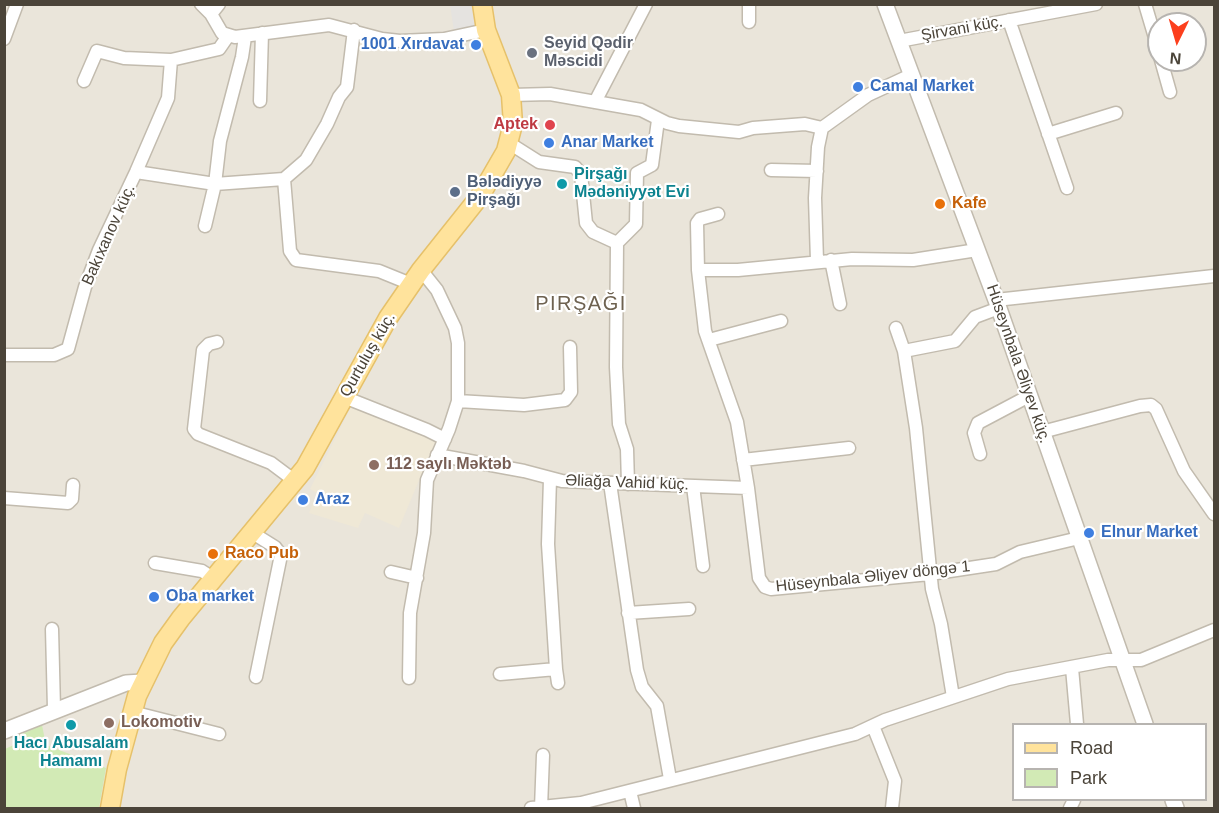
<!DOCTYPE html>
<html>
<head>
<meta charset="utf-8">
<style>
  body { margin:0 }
  #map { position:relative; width:1219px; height:813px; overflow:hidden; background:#f6f3ec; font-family:Helvetica,sans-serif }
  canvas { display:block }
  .frame { position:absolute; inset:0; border:6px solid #4b4439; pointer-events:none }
  .legend { position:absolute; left:1012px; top:723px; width:195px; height:78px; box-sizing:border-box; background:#fff; border:2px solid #b7b4b0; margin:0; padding:8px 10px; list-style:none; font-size:18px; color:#4b4439 }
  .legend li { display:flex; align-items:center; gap:12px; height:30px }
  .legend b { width:30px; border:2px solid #b7b4b0 }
  .north { position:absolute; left:1147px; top:12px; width:60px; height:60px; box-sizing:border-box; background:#fff; border:2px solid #b7b4b0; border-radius:50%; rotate:185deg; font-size:16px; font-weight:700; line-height:24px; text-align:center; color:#4b4439 }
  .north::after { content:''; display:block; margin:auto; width:21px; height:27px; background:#fc3f1d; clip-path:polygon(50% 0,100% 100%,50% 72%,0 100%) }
</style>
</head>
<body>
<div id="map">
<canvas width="1219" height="813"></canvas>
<div class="frame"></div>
<ul class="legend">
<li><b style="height:8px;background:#ffe39c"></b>Road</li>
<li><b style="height:16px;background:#d2eab5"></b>Park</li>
</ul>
<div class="north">N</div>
</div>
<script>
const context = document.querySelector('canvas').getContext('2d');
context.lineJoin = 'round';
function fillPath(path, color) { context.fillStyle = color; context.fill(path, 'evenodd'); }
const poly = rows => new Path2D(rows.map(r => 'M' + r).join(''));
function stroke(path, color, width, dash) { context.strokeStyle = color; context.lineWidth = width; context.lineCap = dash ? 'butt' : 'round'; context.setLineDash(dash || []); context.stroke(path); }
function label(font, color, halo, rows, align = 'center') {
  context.font = font + ' Helvetica,sans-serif'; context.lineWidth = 4.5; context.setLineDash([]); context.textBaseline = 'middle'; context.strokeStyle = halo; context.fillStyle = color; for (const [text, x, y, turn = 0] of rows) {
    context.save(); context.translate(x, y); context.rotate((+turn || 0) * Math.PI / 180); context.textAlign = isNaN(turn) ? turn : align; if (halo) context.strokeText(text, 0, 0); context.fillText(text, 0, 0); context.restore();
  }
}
const residential = poly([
  [5,5,1214,5,1214,808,5,808],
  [1159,24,1195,24,1195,60,1159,60],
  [1014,724,1206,724,1206,800,1014,800]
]);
const education = poly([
  [352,405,436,440,399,528,365,513,358,528,309,513,317,493,310,489]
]);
const green = poly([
  [42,725,46,745,106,768,99,808,5,808,5,749,18,743,17,736]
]);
const parking = poly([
  [450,5,482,5,486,30,455,38]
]);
const minor = poly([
  [201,4,211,14,222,33,235,37,329,25,382,39,400,41,444,39,486,30],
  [1145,4,1159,51],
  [211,14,219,4],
  [1009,20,1067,188],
  [749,22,749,4],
  [4,39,17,4],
  [899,41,1096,4],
  [1161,60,1170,92],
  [84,81,97,51,124,58,171,60,219,49,228,36],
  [511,95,550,94,641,110,667,123,679,126,739,132,753,128,805,124,822,128,868,95,911,75],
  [260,101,262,33],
  [595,102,646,4],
  [1048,134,1116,113],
  [509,143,539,162,575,167,581,174,586,223,593,232,617,243],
  [771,170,817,171],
  [136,172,215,184,284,179,306,160,327,124,339,97,347,87,354,30],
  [284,179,290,251,296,260,379,271,411,284],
  [205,226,215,184,220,141,242,57,245,37],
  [977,250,913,260,852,259,738,270,698,270,705,331,737,422,748,488,759,578,765,587,771,589,930,574,996,564,1020,552,1079,538],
  [831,260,840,304],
  [817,261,815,198,818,147,822,128],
  [698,270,697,223,700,219,718,214],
  [996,300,1214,276],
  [896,328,904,351],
  [709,340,781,321],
  [217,342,209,344,203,350,194,429,198,434,271,463,295,481],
  [4,355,54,355,68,349,85,287,99,250,136,172,168,98,171,60],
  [344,397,427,430,445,439],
  [458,401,524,405,565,400,571,392,570,347],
  [1042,432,1140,406,1151,405,1156,409,1184,471,1214,514],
  [980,454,974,433,978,423,1029,396],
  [437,455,524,471,562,481,748,488],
  [743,460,849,448],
  [610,483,637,670,642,687,657,706,670,779],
  [628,484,627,449,619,424,616,367,617,243,636,224,637,173,652,165,658,120],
  [693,486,703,566],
  [4,498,68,503,72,499,73,485],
  [251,532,275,547,281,555,256,677],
  [155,563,202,571,213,578],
  [391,572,417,578],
  [628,613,689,609],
  [52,629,54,709],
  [1072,668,1077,724],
  [556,669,558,683],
  [500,674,556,669,548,544,550,479],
  [409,678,410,613,424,533,427,480,449,429,458,401,458,343,455,328,437,290,421,270],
  [953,697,941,624,932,589,916,428,904,351,955,341,975,317,999,308],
  [132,712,219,734],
  [873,726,895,781,892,808],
  [630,791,634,808],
  [531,808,581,803,855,734,885,720,1008,679,1108,660,1141,660,1214,630],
  [541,808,543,755],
  [1070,808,1074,800]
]);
const tertiary = poly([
  [885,4,996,300,1145,724],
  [4,731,126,683,142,682],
  [1173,800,1176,808]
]);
const primary = poly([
  [110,808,117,769,137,696,163,643,181,618,305,468,388,318,421,270,480,196,506,151,513,124,511,95,486,30,482,4]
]);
const markers = [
  [476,45,6,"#3f7fe0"],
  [532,53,6,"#6b7280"],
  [858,87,6,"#3f7fe0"],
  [550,125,6,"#e0444e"],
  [549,143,6,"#3f7fe0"],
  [562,184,6,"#0f9aa8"],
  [455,192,6,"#5c6f8a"],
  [940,204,6,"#e8710a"],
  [374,465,6,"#8d6e63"],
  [303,500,6,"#3f7fe0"],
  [1089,533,6,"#3f7fe0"],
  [213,554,6,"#e8710a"],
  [154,597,6,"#3f7fe0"],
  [109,723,6,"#8d6e63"],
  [71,725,6,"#0f9aa8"]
];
const streetNames = [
  ["Şirvani küç.",962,29,-10],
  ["Bakıxanov küç.",109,235,-66],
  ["Qurtuluş küç.",368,355,-60],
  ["Hüseynbala Əliyev küç.",1018,364,71],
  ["Əliağa Vahid küç.",627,483,2],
  ["Hüseynbala Əliyev döngə 1",873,577,-6]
];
const worshipNames = [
  ["Seyid Qədir",544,44],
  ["Məscidi",544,62]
];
const shopNames = [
  ["1001 Xırdavat",464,45,"right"],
  ["Camal Market",870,87],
  ["Anar Market",561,143],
  ["Araz",315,500],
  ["Elnur Market",1101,533],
  ["Oba market",166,597]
];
const healthNames = [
  ["Aptek",538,125]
];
const cultureNames = [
  ["Pirşağı",574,175],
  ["Mədəniyyət Evi",574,193],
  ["Hacı Abusalam",71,744,"center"],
  ["Hamamı",71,762,"center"]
];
const serviceNames = [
  ["Bələdiyyə",467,183],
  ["Pirşağı",467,201]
];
const foodNames = [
  ["Kafe",952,204],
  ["Raco Pub",225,554]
];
const educationNames = [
  ["112 saylı Məktəb",386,465],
  ["Lokomotiv",121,723]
];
const quarterNames = [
  ["PIRŞAĞI",581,304]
];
fillPath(residential, '#eae5da');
fillPath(education, '#efe8d6');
fillPath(green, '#d2eab5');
fillPath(parking, '#e5e3e0');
stroke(minor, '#c2bbae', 15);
stroke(tertiary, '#c2bbae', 18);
stroke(primary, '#e6c16a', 21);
stroke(minor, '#fff', 12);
stroke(tertiary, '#fff', 15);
stroke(primary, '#ffe39c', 18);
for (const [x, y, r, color] of markers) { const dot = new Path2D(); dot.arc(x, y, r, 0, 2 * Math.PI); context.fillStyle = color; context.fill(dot); stroke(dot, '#fff', 2); }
label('16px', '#4b4439', '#fff', streetNames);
label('bold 16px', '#5b616d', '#fff', worshipNames, 'left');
label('bold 16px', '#366cbe', '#fff', shopNames, 'left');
label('bold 16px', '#be3a42', '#fff', healthNames, 'right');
label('bold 16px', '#0d838f', '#fff', cultureNames, 'left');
label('bold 16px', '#4e5e75', '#fff', serviceNames, 'left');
label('bold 16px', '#c56008', '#fff', foodNames, 'left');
label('bold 16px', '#785e54', '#fff', educationNames, 'left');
context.letterSpacing = '1.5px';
label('20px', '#6e6250', '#fff', quarterNames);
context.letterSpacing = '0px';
</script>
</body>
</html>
